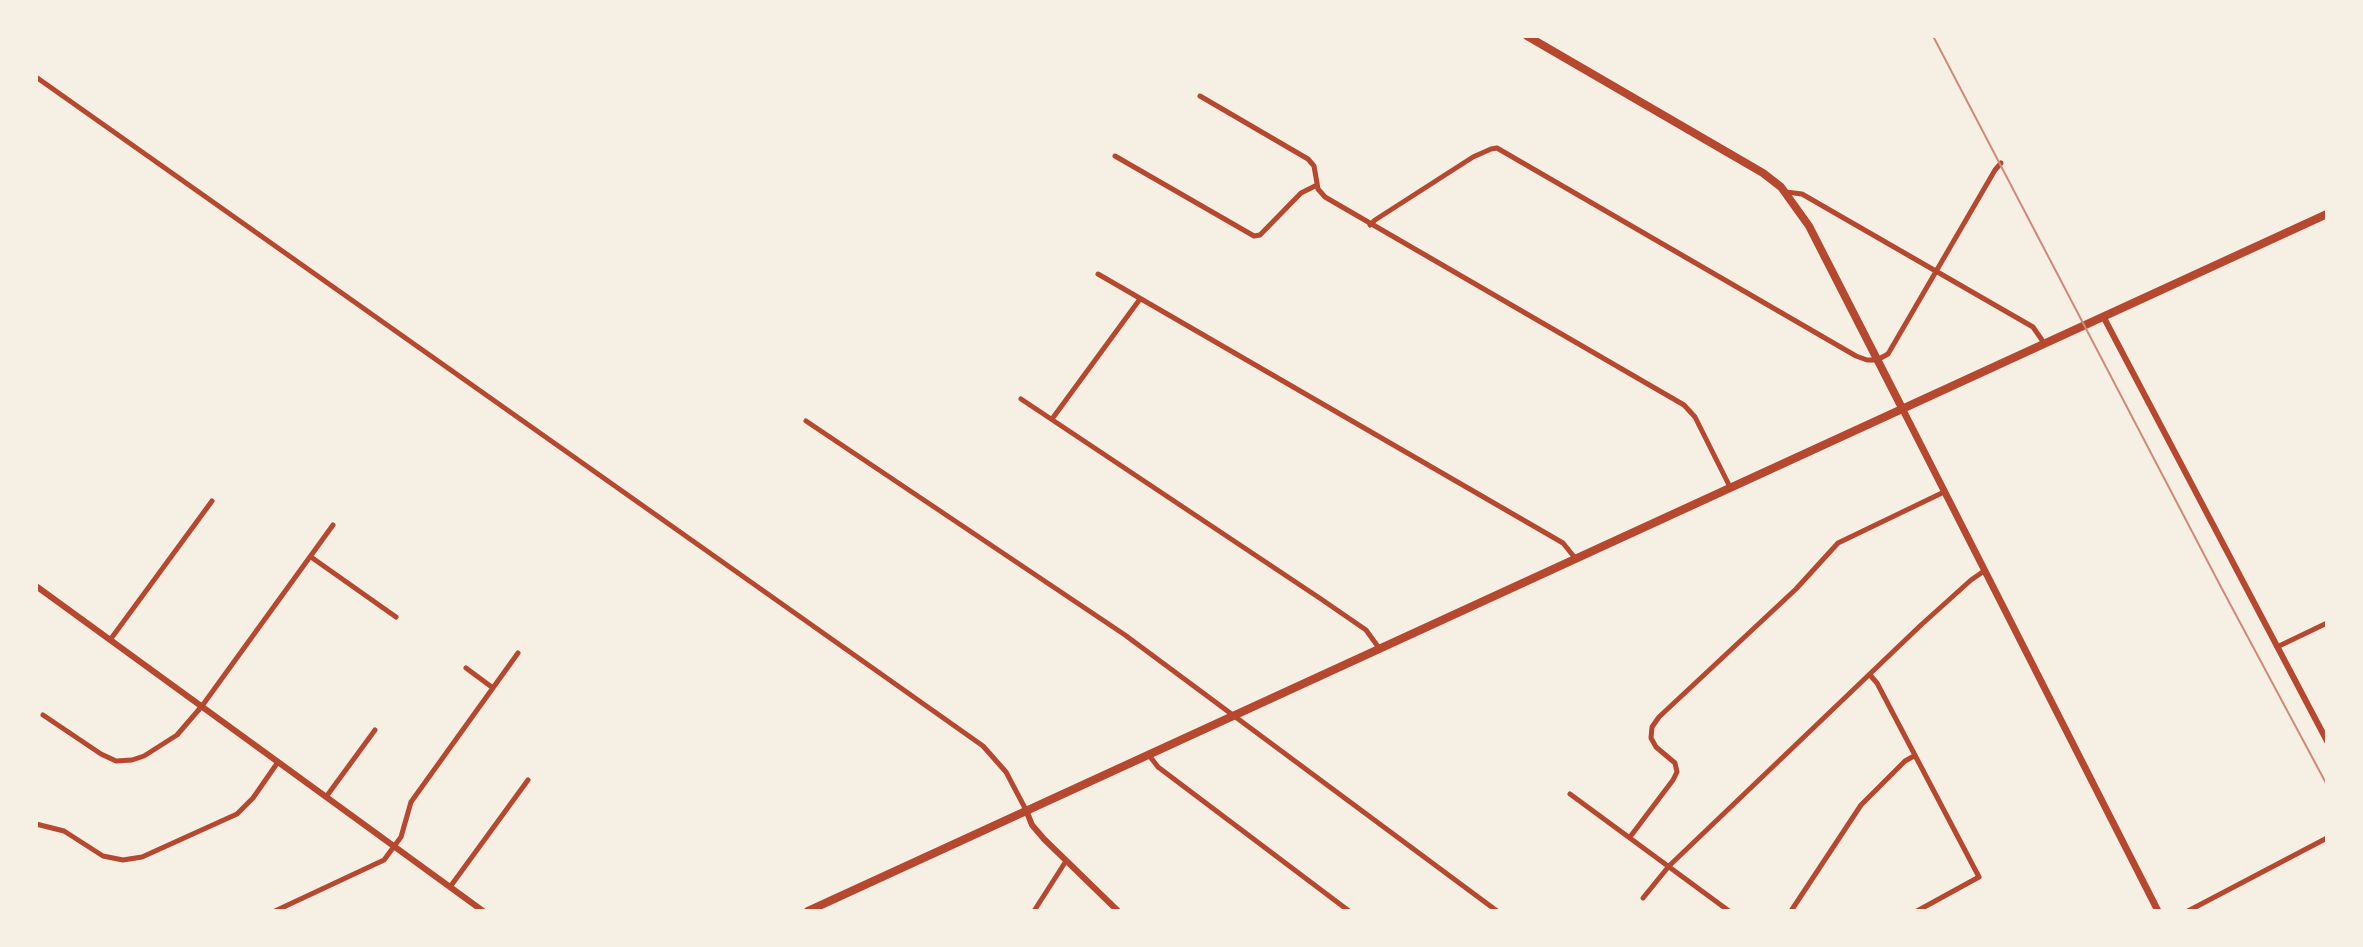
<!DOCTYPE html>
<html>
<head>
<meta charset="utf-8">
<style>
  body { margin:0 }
  #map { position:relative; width:2363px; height:947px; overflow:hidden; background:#f6efe4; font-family:"Nunito Sans",sans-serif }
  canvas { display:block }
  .frame { position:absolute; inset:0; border:38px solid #f6efe4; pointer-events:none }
</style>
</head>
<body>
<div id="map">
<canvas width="2363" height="947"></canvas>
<div class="frame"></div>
</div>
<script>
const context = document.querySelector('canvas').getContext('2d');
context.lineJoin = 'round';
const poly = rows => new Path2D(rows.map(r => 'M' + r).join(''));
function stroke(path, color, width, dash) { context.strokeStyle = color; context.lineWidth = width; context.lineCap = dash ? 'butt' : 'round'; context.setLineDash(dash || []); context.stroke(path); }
const minor = poly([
  [36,77,983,746,1006,772,1026,810],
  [1200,96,1308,159,1314,166,1318,189,1325,197,1684,405,1695,417,1730,487],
  [1115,156,1254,236,1260,235,1301,193,1317,185],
  [1786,192,1802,194,2033,327,2044,343],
  [1370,225,1375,220,1473,157,1491,149,1497,148,1856,356,1867,360,1877,360,1888,354,1995,170,2001,163],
  [1098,274,1563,543,1575,558],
  [1021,399,1321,599,1366,630,1379,648],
  [1052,419,1140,299],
  [806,421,1125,635,1497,911],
  [311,557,396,617],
  [110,640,212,501],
  [2277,647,2327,623],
  [466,668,493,688],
  [1870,675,1877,683,1979,877,1917,911],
  [43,715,101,754,116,761,132,760,144,756,177,735,202,706,333,525],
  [1148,754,1158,767,1349,911],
  [1570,794,1729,911],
  [326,797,375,730],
  [36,824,64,831,103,856,123,860,142,857,237,814,253,798,278,762],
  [1630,837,1673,780,1677,772,1675,763,1656,747,1651,738,1652,727,1659,717,1796,589,1838,543,1944,492],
  [450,887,528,780],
  [1643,898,1669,866,1921,625,1971,580,1984,571],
  [275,911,384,860,401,837,411,802,518,653],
  [1034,911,1066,861],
  [1791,911,1861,805,1905,761,1914,756],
  [2188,911,2327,838]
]);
const tertiary = poly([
  [2103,316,2327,741],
  [36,586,483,911],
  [1026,810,1032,825,1044,839,1118,911]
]);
const secondary = poly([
  [1902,408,2158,911]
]);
const primary = poly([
  [1527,36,1763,173,1781,187,1809,226,1902,408],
  [808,911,2327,214]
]);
const rail = poly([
  [1933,36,2221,587,2327,785]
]);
stroke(minor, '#b5482f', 5);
stroke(tertiary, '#b5482f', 6);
stroke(secondary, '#b5482f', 7);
stroke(primary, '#b5482f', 8);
stroke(rail, '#cf8b77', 2);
</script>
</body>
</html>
